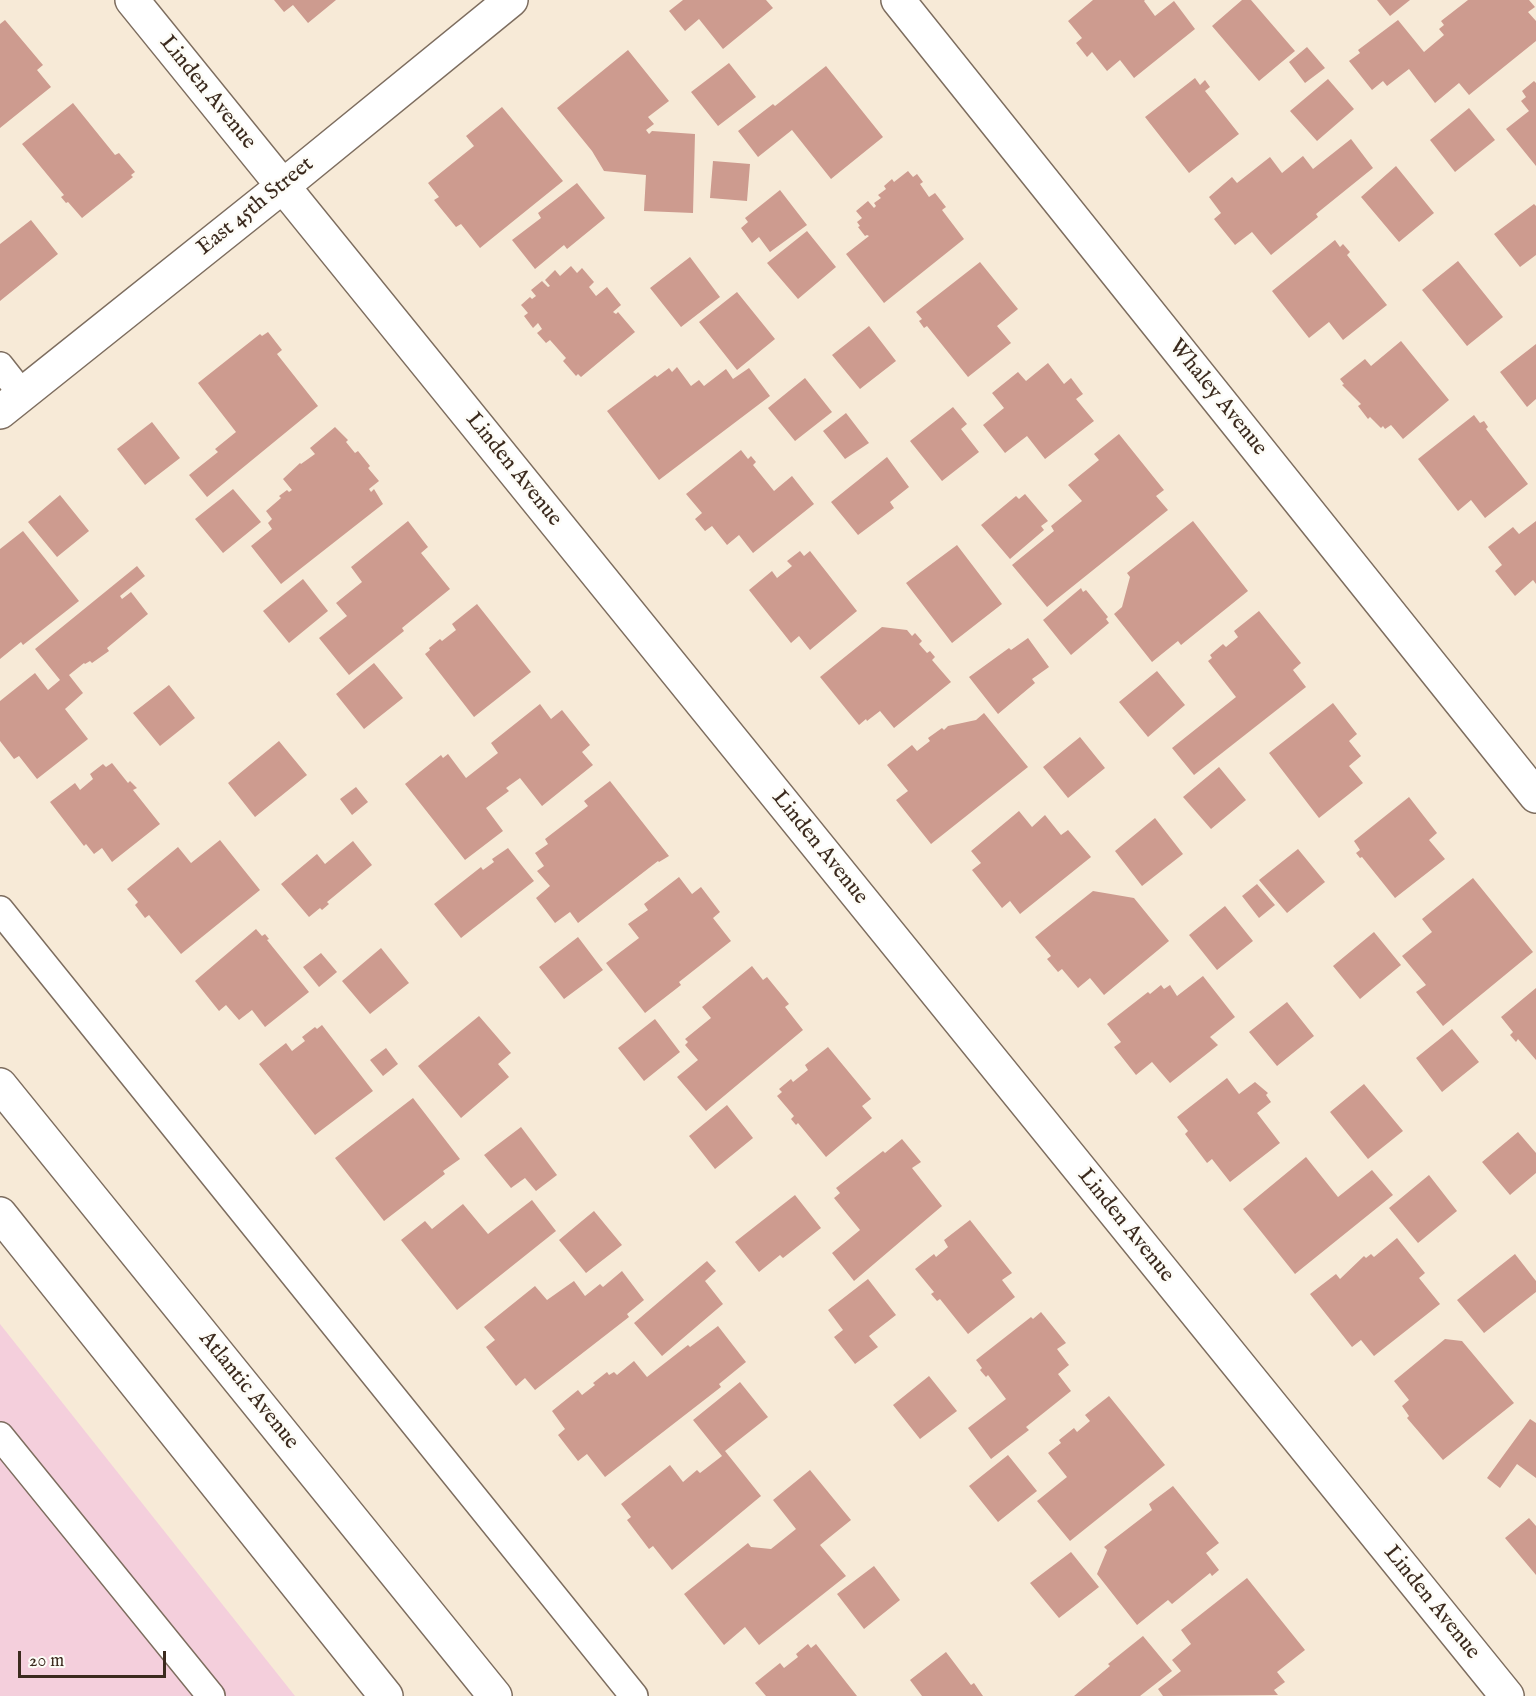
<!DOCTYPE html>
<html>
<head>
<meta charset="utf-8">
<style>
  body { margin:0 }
  #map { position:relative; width:1536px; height:1696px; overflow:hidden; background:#f7ead7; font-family:"IM FELL English",serif }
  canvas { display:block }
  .scale { position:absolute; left:18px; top:1651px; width:148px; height:27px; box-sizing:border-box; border:3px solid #3b2a1e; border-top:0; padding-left:8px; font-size:18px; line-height:21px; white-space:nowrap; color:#3b2a1e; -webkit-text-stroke:4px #fdfcf7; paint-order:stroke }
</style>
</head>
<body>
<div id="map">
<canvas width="1536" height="1696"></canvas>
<div class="scale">20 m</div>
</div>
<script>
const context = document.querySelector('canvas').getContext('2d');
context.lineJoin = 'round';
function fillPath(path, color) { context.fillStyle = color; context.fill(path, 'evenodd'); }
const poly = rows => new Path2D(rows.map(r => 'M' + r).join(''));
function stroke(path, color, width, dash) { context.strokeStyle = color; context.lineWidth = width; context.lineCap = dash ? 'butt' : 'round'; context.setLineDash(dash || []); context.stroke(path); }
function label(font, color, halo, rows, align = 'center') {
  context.font = font + ' "IM FELL English",serif'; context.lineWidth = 5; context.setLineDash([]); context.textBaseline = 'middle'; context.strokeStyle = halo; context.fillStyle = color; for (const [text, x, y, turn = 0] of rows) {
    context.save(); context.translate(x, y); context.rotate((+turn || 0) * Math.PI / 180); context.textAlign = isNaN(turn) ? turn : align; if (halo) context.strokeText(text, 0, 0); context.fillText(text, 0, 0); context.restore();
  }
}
const built = poly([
  [0,1324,295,1696,0,1696]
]);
const building = poly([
  [274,0,336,0,308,23,293,5,284,12],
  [683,0,766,0,773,8,723,49,699,19,685,31,669,11],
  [1093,0,1145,0,1144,1,1155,16,1174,1,1195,29,1134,78,1120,60,1107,71,1092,52,1087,57,1076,43,1082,38,1068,21],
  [1242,0,1251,0,1295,51,1259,81,1212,26],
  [1377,0,1410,0,1390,16],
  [1468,0,1529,0,1535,7,1528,12,1536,21,1536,41,1469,95,1459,83,1435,103,1409,69,1387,86,1383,81,1372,90,1349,61,1360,53,1358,50,1398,20,1424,52,1444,35,1439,29,1444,25,1441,21],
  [5,20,43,65,37,70,51,87,0,128,0,24],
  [1307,47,1325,68,1305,83,1289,62],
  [628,50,669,101,648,117,654,124,646,130,649,134,652,131,695,134,693,213,644,211,646,175,604,171,592,151,557,108],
  [729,63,756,97,718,126,691,92],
  [826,66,883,137,831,179,792,130,758,157,738,131,773,104,775,106],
  [1195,78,1200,85,1205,80,1210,87,1205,91,1239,134,1189,173,1145,117],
  [1328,79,1354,109,1317,141,1290,111],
  [1534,81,1536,83,1536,166,1506,129,1529,111,1521,101,1526,97,1522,91],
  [73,103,115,155,119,153,135,172,131,175,133,177,82,218,68,202,66,203,61,197,64,195,22,144],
  [502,107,563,181,480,248,461,224,456,227,434,200,439,197,428,183,474,146,466,136],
  [1469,108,1495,140,1455,172,1430,140],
  [1351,139,1373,168,1316,214,1318,217,1271,255,1252,232,1235,245,1214,219,1221,213,1209,197,1232,177,1237,183,1270,157,1282,173,1303,156,1313,169],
  [713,161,750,164,747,201,710,198],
  [1396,166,1434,213,1399,242,1361,197],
  [908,171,913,177,917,174,923,182,920,184,929,197,935,193,946,207,942,210,964,239,884,303,846,254,869,236,867,235,865,236,858,227,860,226,857,222,862,218,856,211,868,201,874,208,876,206,874,203,881,198,878,195,886,189,884,186,892,179,894,182],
  [577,183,605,218,567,249,564,245,535,269,512,240,541,218,538,213],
  [780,190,807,225,770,252,759,237,752,243,741,228,748,222,745,218],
  [1534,204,1536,206,1536,255,1520,267,1494,234],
  [31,220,58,254,0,301,0,244],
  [807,231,836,267,798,299,767,263],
  [1335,240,1340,247,1343,244,1350,252,1347,255,1387,305,1343,340,1329,322,1309,338,1272,291],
  [690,257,720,297,681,327,650,288],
  [1458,261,1503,317,1467,346,1422,290],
  [980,262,1018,309,997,326,1011,343,968,377,927,326,924,328,919,321,922,319,916,312],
  [571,266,577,273,582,268,594,282,589,287,596,296,607,287,621,305,613,312,616,314,618,312,635,332,581,377,578,374,576,376,563,361,566,358,550,340,546,343,537,333,542,329,538,323,533,328,524,316,528,313,521,305,530,297,532,299,536,296,531,290,542,281,548,287,550,286,545,280,555,270,560,276],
  [737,292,775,339,737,370,699,322],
  [869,326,896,361,860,389,832,355],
  [268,332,282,350,277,354,318,406,207,497,189,475,218,452,215,449,236,432,198,383,260,334,262,336],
  [1401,341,1449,400,1403,439,1391,425,1385,429,1383,426,1381,428,1370,417,1368,419,1358,406,1361,404,1342,385,1344,384,1340,379,1365,359,1371,366],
  [1536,344,1536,399,1527,407,1500,372],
  [1048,363,1064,384,1071,378,1083,394,1076,399,1094,421,1045,459,1027,436,1005,453,983,425,1004,408,992,393,1018,372,1026,381],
  [677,367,691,386,699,380,704,386,726,369,733,379,749,368,770,396,659,480,607,411,655,375,657,377,669,368,672,372],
  [805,378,832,412,795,441,768,408],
  [953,407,967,424,961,429,979,452,942,481,910,441],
  [846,413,869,443,845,459,823,431],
  [1474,415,1480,423,1484,421,1488,427,1486,429,1528,484,1485,518,1471,500,1458,511,1418,459],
  [152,422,180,458,145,485,117,449],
  [335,427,348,440,346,442,355,453,358,451,370,466,368,468,379,481,369,489,371,492,374,489,383,504,281,584,251,546,272,529,268,523,272,519,266,511,281,498,279,496,287,490,289,492,292,490,283,479,300,463,301,464,315,454,310,448],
  [1119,434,1164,490,1156,496,1168,510,1047,607,1012,565,1054,531,1051,526,1082,501,1068,485,1099,460,1094,454],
  [741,450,748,459,751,456,756,462,753,465,774,491,792,476,814,504,753,553,739,535,727,545,712,526,705,531,695,519,702,513,686,494],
  [887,457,909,487,890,502,894,508,858,535,831,502],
  [233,489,261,522,223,553,195,519],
  [1025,494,1048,521,1041,526,1044,530,1010,559,981,525,1016,496,1019,499],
  [60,495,89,531,57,557,28,522],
  [408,521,428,547,421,553,450,589,402,628,404,631,349,675,319,638,347,616,336,603,362,582,351,567],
  [1193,521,1248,591,1181,645,1178,641,1152,662,1114,614,1122,607,1130,577,1127,573],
  [1536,521,1536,584,1533,580,1515,596,1495,571,1502,565,1488,547,1513,527,1519,534],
  [23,531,79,601,23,645,21,642,0,659,0,549],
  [957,545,1002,604,952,643,906,583],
  [800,551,804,556,810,551,857,611,810,650,799,636,791,643,749,590,772,571,777,578,792,566,787,561],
  [137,566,145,576,120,596,122,599,131,592,148,614,107,648,109,651,92,663,90,661,85,664,84,663,69,675,83,693,65,709,88,739,37,779,19,756,14,759,0,741,0,701,35,673,48,690,60,680,35,649],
  [303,579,328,611,289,643,263,611],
  [1081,588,1083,592,1086,590,1108,617,1106,619,1109,623,1071,655,1043,620],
  [477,604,531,672,474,717,425,654,430,650,429,648,440,639,442,641,456,630,452,624],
  [1259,611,1301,663,1293,670,1306,687,1194,775,1172,748,1236,697,1208,661,1212,658,1210,655,1223,644,1226,647,1238,637,1234,631],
  [882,627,907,630,912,636,915,633,922,641,919,644,927,653,930,651,935,657,932,660,951,682,894,728,880,711,867,721,866,719,859,725,820,677],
  [1028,638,1049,667,1032,679,1035,683,998,714,969,677,1009,648,1011,650],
  [374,663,403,698,364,729,336,694],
  [1157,671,1185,705,1148,737,1119,702],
  [169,685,195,718,160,746,133,713],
  [1333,703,1357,734,1349,741,1361,756,1349,766,1363,783,1319,818,1269,753],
  [540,704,551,719,562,710,590,745,582,752,593,765,542,806,520,778,506,788,509,791,486,808,503,831,465,860,405,784,441,755,443,758,448,754,466,778,498,753,491,743],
  [984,713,1028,767,931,844,896,800,908,791,887,765,912,745,917,751,930,741,928,738,942,728,944,730,948,726,976,720],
  [1080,737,1105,768,1068,798,1043,767],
  [279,741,307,775,255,817,228,783],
  [112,763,128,783,130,781,137,788,133,790,160,824,112,862,102,848,94,854,86,844,84,846,50,802,75,783,80,790,93,779,90,774,103,764,106,767],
  [1219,767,1246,800,1211,829,1183,797],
  [610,781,669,856,659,862,658,861,578,923,570,912,555,923,536,898,550,886,537,871,544,866,535,853,548,844,545,839,588,806,584,801],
  [356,787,368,802,352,815,340,799],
  [1409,797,1437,833,1429,840,1445,859,1395,898,1362,857,1360,858,1356,853,1360,850,1354,841],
  [1019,811,1032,827,1045,815,1061,835,1068,830,1091,857,1020,914,1010,901,1002,908,972,870,981,863,971,851],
  [1155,818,1183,854,1142,886,1115,851],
  [220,840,260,890,181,954,149,915,145,918,135,905,138,902,127,889,178,847,191,863],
  [353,841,372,865,327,902,329,904,322,910,320,908,309,917,281,884,317,854,325,864],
  [508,848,534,881,461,938,434,904,481,867,483,870,494,862,492,859],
  [1298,849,1325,882,1287,913,1259,880],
  [679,877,692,894,701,887,720,912,713,918,731,941,679,982,681,985,645,1013,606,963,639,938,628,924,648,910,644,904],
  [1473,878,1533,952,1443,1026,1416,992,1426,985,1402,956,1432,932,1422,919],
  [1257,884,1275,905,1259,918,1242,896],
  [1093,891,1134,898,1169,941,1104,995,1090,978,1078,988,1062,969,1058,972,1047,959,1051,956,1035,937],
  [1225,906,1253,941,1217,970,1189,935],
  [256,929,262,936,265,934,269,939,267,940,309,992,265,1027,252,1010,239,1020,226,1005,219,1011,195,981],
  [1374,932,1401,965,1360,999,1333,966],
  [578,937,603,970,564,999,539,967],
  [381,948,409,983,370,1014,342,981],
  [321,953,337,972,319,987,303,967],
  [752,966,763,980,767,977,789,1004,785,1007,803,1030,706,1111,677,1077,698,1060,685,1045,688,1042,685,1039,711,1018,702,1007],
  [1203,976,1235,1017,1210,1037,1218,1045,1170,1083,1152,1062,1136,1075,1114,1047,1121,1042,1107,1024,1148,992,1150,994,1161,985,1164,989,1170,985,1177,996],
  [1536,988,1536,1060,1518,1039,1516,1042,1510,1035,1513,1032,1501,1017],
  [1287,1002,1314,1036,1277,1066,1249,1032],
  [479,1016,511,1053,498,1064,509,1077,461,1118,418,1066],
  [655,1019,680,1052,644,1081,618,1048],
  [322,1025,373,1091,315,1135,259,1064,286,1043,292,1051,305,1041,302,1037,315,1027,317,1029],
  [1452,1029,1479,1062,1442,1092,1416,1058],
  [828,1047,871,1099,862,1106,872,1118,826,1157,798,1123,796,1125,791,1119,794,1116,777,1096,782,1092,779,1089,791,1079,793,1082,808,1070,805,1065],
  [386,1048,398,1064,383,1076,370,1060],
  [1227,1078,1239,1094,1255,1082,1268,1093,1266,1095,1271,1102,1257,1113,1280,1143,1230,1182,1212,1159,1207,1163,1185,1134,1188,1131,1177,1117],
  [1364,1084,1403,1131,1368,1159,1330,1112],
  [413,1098,460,1159,443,1171,445,1174,384,1221,335,1158],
  [727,1105,753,1138,715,1169,689,1136],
  [521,1127,557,1175,536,1191,525,1178,511,1188,484,1155],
  [1518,1132,1536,1153,1536,1173,1510,1195,1482,1162],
  [902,1139,921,1162,912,1168,942,1206,854,1281,832,1253,860,1230,834,1198,840,1193,836,1188,883,1151,885,1153],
  [1306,1157,1338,1197,1372,1170,1393,1195,1295,1274,1243,1209],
  [1429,1175,1457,1211,1418,1243,1389,1208],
  [795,1195,821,1228,783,1258,780,1255,759,1272,735,1242],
  [532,1200,556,1231,457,1310,401,1240,425,1221,432,1229,463,1204,488,1234],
  [594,1211,622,1245,586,1273,559,1240],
  [970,1220,1012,1273,1002,1280,1015,1297,968,1334,940,1299,937,1301,931,1294,934,1292,915,1269,934,1254,936,1257,948,1247,944,1240],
  [1397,1238,1425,1273,1419,1278,1440,1304,1374,1356,1361,1340,1352,1347,1310,1294,1336,1274,1340,1279,1364,1256,1366,1258,1371,1254,1374,1257],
  [1515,1254,1536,1281,1536,1292,1484,1333,1457,1300],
  [707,1261,716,1271,705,1281,723,1304,662,1356,634,1323],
  [622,1271,644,1300,627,1314,629,1317,535,1390,525,1378,516,1386,486,1347,495,1340,484,1327,535,1286,547,1300,574,1281,585,1296,600,1284,603,1287],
  [868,1279,896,1315,869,1336,878,1347,855,1364,834,1337,843,1330,828,1310],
  [1041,1312,1066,1343,1057,1349,1069,1365,1058,1374,1071,1391,1026,1427,1029,1430,991,1459,968,1428,1006,1399,988,1375,986,1377,980,1370,982,1368,976,1360,1031,1317,1033,1319],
  [718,1326,746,1362,719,1384,721,1387,605,1477,587,1454,578,1461,558,1435,565,1429,552,1411,578,1390,582,1395,595,1385,593,1383,607,1372,609,1375,614,1372,617,1375,634,1361,647,1377,688,1345,690,1347],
  [1445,1339,1462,1341,1514,1403,1443,1460,1407,1418,1409,1416,1402,1406,1409,1400,1394,1381],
  [929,1376,957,1411,920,1439,893,1405],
  [740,1382,768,1417,725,1451,761,1496,672,1570,653,1546,649,1549,627,1520,631,1517,621,1504,670,1465,683,1482,697,1470,700,1473,722,1456,693,1420],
  [1109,1396,1165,1465,1070,1541,1037,1501,1067,1477,1048,1453,1061,1443,1059,1440,1074,1428,1077,1432,1090,1421,1085,1415],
  [1530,1419,1536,1423,1536,1478,1517,1464,1500,1488,1487,1478],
  [1008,1455,1037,1491,998,1522,969,1486],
  [810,1470,851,1520,820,1545,846,1576,759,1645,745,1627,724,1645,684,1594,748,1543,751,1547,771,1549,796,1529,773,1500],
  [1173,1486,1219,1543,1206,1553,1219,1570,1212,1576,1210,1573,1172,1604,1168,1600,1137,1625,1097,1574,1107,1550,1104,1547,1152,1510,1149,1504],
  [1529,1518,1536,1526,1536,1575,1505,1538],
  [1071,1552,1099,1587,1059,1618,1030,1583],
  [874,1566,900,1600,864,1629,837,1594],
  [1247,1578,1305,1650,1277,1672,1285,1682,1274,1690,1278,1695,1163,1696,1158,1689,1181,1671,1172,1660,1191,1644,1181,1630],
  [1143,1636,1172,1671,1140,1696,1074,1696,1110,1666,1108,1664],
  [808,1644,811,1648,816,1644,857,1696,766,1696,755,1683,780,1663,784,1668,798,1657,796,1654],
  [946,1652,971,1685,974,1683,983,1696,922,1696,910,1680]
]);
const lane = poly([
  [0,366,22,394],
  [0,910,634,1696],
  [0,1436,211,1696]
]);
const street = poly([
  [132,0,1507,1696],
  [898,0,1536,796],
  [0,412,283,186,511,0]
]);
const secondary = poly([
  [0,1085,495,1696],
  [0,1214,386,1696]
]);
const streetNames = [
  ["Linden Avenue",207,93,51],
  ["East 45th Street",256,207,-39],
  ["Whaley Avenue",1217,398,51],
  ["Linden Avenue",513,470,51],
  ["Linden Avenue",819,848,51],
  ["Linden Avenue",1125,1226,51],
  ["Atlantic Avenue",248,1391,51],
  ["Linden Avenue",1431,1603,51]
];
fillPath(built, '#f4cfdc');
fillPath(building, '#cd9b8f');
stroke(lane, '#7d6d5f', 30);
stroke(street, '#7d6d5f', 36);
stroke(secondary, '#7d6d5f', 36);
stroke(lane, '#fff', 27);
stroke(street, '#fff', 33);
stroke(secondary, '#fff', 33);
label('22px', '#3b2a1e', '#fdfcf7', streetNames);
</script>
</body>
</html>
